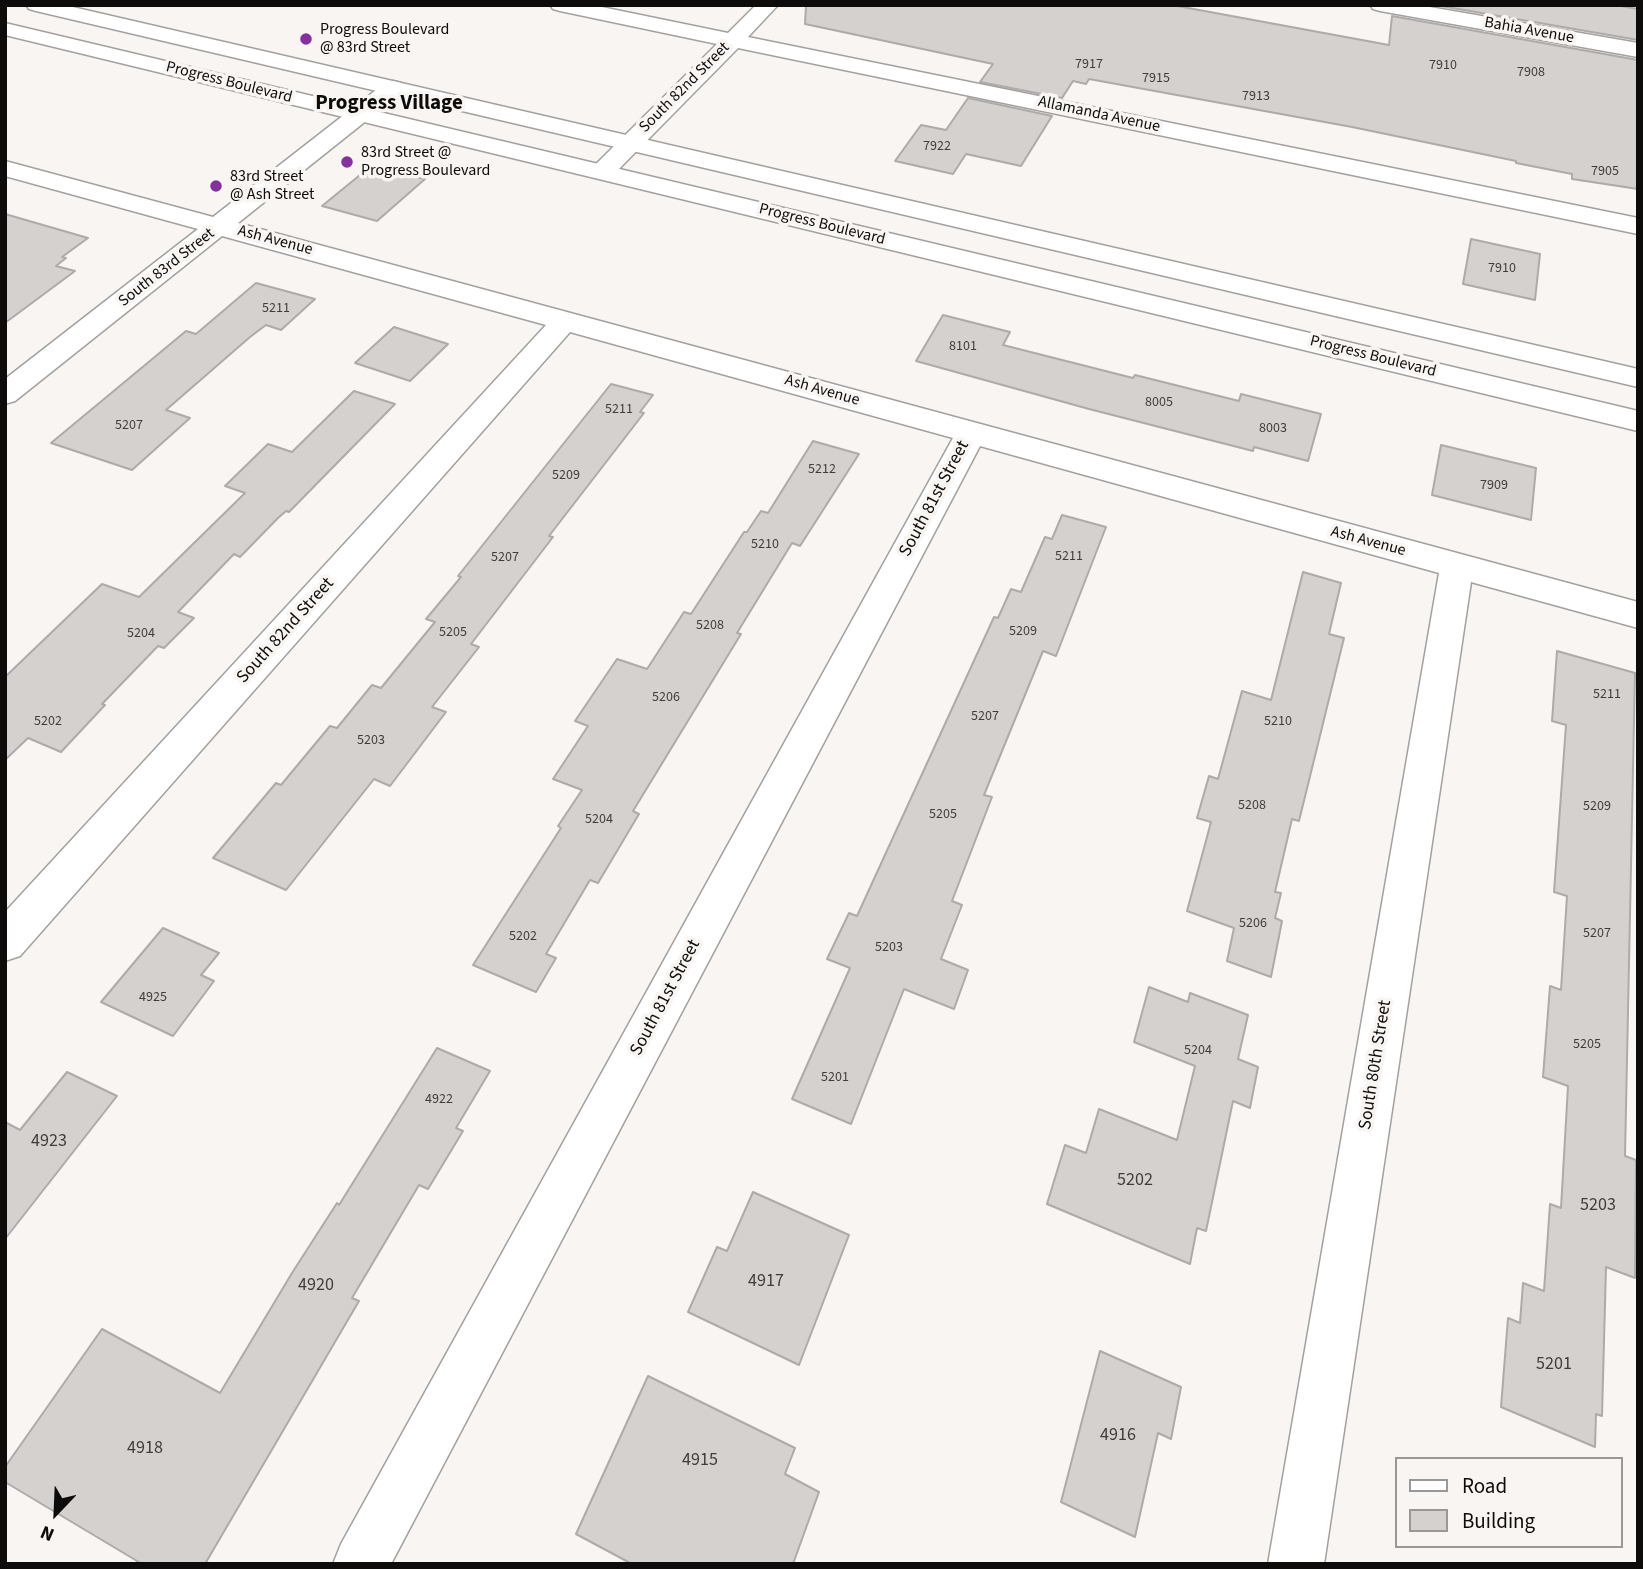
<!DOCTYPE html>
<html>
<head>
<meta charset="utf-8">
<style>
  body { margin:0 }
  #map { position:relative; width:1643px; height:1569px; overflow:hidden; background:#f8f5f2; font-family:"Source Sans 3",sans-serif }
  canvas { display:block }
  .frame { position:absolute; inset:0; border:7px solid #0d0c0b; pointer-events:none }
  .legend { position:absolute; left:1395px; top:1457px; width:228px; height:91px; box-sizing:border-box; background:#f8f5f2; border:2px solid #9a9896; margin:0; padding:9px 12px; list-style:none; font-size:21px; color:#0d0c0b }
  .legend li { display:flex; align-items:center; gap:14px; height:35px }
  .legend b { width:35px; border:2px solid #9a9896 }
  .north { position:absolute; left:21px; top:1478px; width:70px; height:70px; -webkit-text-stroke:5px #f8f5f2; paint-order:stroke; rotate:203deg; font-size:19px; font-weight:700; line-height:28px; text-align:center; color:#0d0c0b }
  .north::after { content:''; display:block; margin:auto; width:24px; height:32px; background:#0d0c0b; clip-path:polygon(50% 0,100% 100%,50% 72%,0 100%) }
</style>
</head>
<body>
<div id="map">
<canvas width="1643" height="1569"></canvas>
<div class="frame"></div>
<ul class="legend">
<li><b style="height:9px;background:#fff"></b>Road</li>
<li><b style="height:19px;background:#d5d1cf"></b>Building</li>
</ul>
<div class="north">N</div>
</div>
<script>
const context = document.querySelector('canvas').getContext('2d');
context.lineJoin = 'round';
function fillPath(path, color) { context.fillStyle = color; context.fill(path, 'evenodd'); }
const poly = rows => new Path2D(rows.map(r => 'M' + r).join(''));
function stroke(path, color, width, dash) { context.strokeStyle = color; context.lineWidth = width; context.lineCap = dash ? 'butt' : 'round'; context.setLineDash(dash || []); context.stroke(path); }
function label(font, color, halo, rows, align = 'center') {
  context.font = font + ' "Source Sans 3",sans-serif'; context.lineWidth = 7; context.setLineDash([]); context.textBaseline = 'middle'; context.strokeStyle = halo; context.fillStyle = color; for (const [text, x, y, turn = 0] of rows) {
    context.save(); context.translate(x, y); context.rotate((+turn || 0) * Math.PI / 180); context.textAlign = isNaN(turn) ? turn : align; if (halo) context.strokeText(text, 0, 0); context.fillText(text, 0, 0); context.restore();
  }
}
const building = poly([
  [806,5,1172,5,1389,45,1392,16,1638,60,1638,189,1572,179,1572,174,1516,163,1516,161,1352,127,1089,79,1086,84,1073,81,1062,98,980,82,993,64,805,24,806,5],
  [1435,5,1615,5,1638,9,1638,40,1435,5],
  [968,98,1052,116,1021,166,966,154,953,174,895,161,921,125,946,130,968,98],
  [371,166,425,179,377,221,322,206,371,166],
  [5,214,88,238,62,257,66,258,56,266,75,271,5,323,5,214],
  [1471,239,1540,254,1535,300,1463,284,1471,239],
  [256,283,315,299,281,330,266,325,250,337,166,410,190,418,132,470,51,443,186,331,196,334,256,283],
  [943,315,1010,332,1003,345,1133,378,1135,375,1239,401,1241,394,1321,414,1308,461,1254,447,1253,451,1089,409,916,361,943,315],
  [394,327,448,344,410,381,355,363,394,327],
  [611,384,653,395,640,412,644,413,549,536,553,537,471,644,479,647,432,707,446,712,390,786,374,779,286,890,213,858,276,783,281,785,330,726,337,728,372,685,381,688,435,622,426,619,461,577,458,576,611,384],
  [354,391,395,404,289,512,286,511,278,518,240,557,234,554,178,612,194,618,164,648,158,646,102,704,105,705,61,752,28,738,5,760,5,677,102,584,139,597,245,493,225,486,268,444,292,452,354,391],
  [813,441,859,454,800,546,792,543,737,633,741,634,633,811,639,814,598,883,590,880,546,954,556,958,536,992,473,965,561,828,558,826,582,790,553,779,588,726,575,721,617,659,647,669,684,612,691,614,744,532,747,532,761,511,768,513,813,441],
  [1441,445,1536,468,1531,520,1432,495,1441,445],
  [1062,515,1106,527,1056,656,1043,651,984,795,992,797,952,901,962,905,941,959,968,970,954,1009,904,989,851,1124,792,1099,850,968,827,959,849,913,857,916,994,617,998,618,1011,589,1021,592,1045,537,1052,539,1062,515],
  [1303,572,1341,583,1329,634,1344,638,1299,821,1292,819,1275,892,1281,893,1275,918,1282,921,1271,977,1227,961,1234,928,1187,911,1211,822,1197,818,1209,776,1218,779,1242,691,1271,700,1303,572],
  [1557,651,1635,673,1625,1156,1636,1160,1635,1278,1606,1267,1602,1416,1596,1414,1595,1447,1501,1407,1508,1318,1520,1323,1523,1283,1544,1291,1550,1204,1561,1208,1568,1086,1543,1077,1550,986,1561,990,1567,896,1554,892,1566,725,1552,721,1557,651],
  [163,928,219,953,201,975,214,981,173,1036,101,1002,163,928],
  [1149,987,1188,1002,1190,993,1248,1015,1238,1059,1258,1067,1250,1108,1233,1101,1206,1231,1197,1228,1190,1264,1047,1204,1065,1145,1086,1153,1099,1109,1177,1140,1195,1066,1134,1042,1149,987],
  [437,1048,490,1071,456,1128,463,1131,428,1189,419,1185,352,1298,359,1301,205,1564,142,1564,5,1482,5,1467,102,1329,220,1393,292,1273,337,1203,339,1205,437,1048],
  [67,1072,117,1096,5,1239,5,1122,20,1130,67,1072],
  [753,1192,849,1235,799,1365,688,1312,717,1247,727,1251,753,1192],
  [1100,1351,1181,1387,1171,1439,1158,1433,1135,1537,1061,1502,1100,1351],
  [648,1376,795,1448,785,1474,819,1492,793,1564,632,1564,576,1534,648,1376]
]);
const minor = poly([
  [550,5,592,5,728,33,756,5,778,5,748,37,1638,218,1638,234,738,48,611,177,602,179,593,177,590,172,593,167,717,44,560,11,553,9,550,5],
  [1370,5,1418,5,1638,43,1638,57,1380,11,1373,9,1370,5],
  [393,81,401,83,404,88,401,93,238,223,1638,602,1638,628,1471,582,1324,1564,1268,1564,1439,573,980,446,391,1564,333,1564,341,1544,953,438,570,332,20,956,5,961,5,912,546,325,222,236,15,401,5,404,5,379,198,229,5,176,5,161,213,217,385,83,393,81]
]);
const major = poly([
  [26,5,64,5,1638,369,1638,387,36,11,29,9,26,5],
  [5,23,1638,411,1638,431,5,35,5,23]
]);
const markers = [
  [306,39,7,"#84309e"],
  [347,162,7,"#84309e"],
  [216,186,7,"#84309e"]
];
const numberNames = [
  ["7917",1089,65],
  ["7910",1443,66],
  ["7908",1531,73],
  ["7915",1156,79],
  ["7913",1256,97],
  ["7922",937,147],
  ["7905",1605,172],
  ["7910",1502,269],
  ["5211",276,309],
  ["8101",963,347],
  ["8005",1159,403],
  ["5211",619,410],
  ["5207",129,426],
  ["8003",1273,429],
  ["5212",822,470],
  ["5209",566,476],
  ["7909",1494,486],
  ["5210",765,545],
  ["5211",1069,557],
  ["5207",505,558],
  ["5208",710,626],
  ["5209",1023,632],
  ["5205",453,633],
  ["5204",141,634],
  ["5211",1607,695],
  ["5206",666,698],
  ["5207",985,717],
  ["5202",48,722],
  ["5210",1278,722],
  ["5203",371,741],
  ["5208",1252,806],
  ["5209",1597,807],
  ["5205",943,815],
  ["5204",599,820],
  ["5206",1253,924],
  ["5207",1597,934],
  ["5202",523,937],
  ["5203",889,948],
  ["4925",153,998],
  ["5205",1587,1045],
  ["5204",1198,1051],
  ["5201",835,1078],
  ["4922",439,1100]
];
const farPoinames = [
  ["Progress Boulevard",320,30],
  ["@ 83rd Street",320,48],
  ["83rd Street @",361,153],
  ["Progress Boulevard",361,171],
  ["83rd Street",230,177],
  ["@ Ash Street",230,195]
];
const farStreetnames = [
  ["Bahia Avenue",1529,31,10],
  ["Progress Boulevard",229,83,14],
  ["South 82nd Street",685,88,-45],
  ["Allamanda Avenue",1099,115,12],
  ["Progress Boulevard",822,225,14],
  ["Ash Avenue",275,241,15],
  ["South 83rd Street",167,268,-38],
  ["Progress Boulevard",1373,357,14],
  ["Ash Avenue",822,391,16],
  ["Ash Avenue",1368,542,15]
];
const streetNames = [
  ["South 81st Street",935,499,-62],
  ["South 82nd Street",286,631,-48],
  ["South 81st Street",666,998,-62],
  ["South 80th Street",1376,1065,-81]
];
const nearNumbernames = [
  ["4923",49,1142],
  ["5202",1135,1181],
  ["5203",1598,1206],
  ["4917",766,1282],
  ["4920",316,1286],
  ["5201",1554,1365],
  ["4916",1118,1436],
  ["4918",145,1449],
  ["4915",700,1461]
];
const farDistrictnames = [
  ["Progress Village",389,104]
];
fillPath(building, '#d5d1cf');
stroke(building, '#aeaaa9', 2);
stroke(minor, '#a3a19e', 3);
stroke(major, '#a3a19e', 3);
fillPath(minor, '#fff');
fillPath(major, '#fff');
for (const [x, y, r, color] of markers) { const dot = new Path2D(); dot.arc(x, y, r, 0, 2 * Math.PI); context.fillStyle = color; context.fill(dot); stroke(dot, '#f8f5f2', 2.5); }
label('14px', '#3f3d3c', null, numberNames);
label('16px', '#0d0c0b', '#f8f5f2', farPoinames, 'left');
label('16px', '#0d0c0b', '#f8f5f2', farStreetnames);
label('18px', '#0d0c0b', '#f8f5f2', streetNames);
label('18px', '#3f3d3c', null, nearNumbernames);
label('bold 21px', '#0d0c0b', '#f8f5f2', farDistrictnames);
</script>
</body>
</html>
